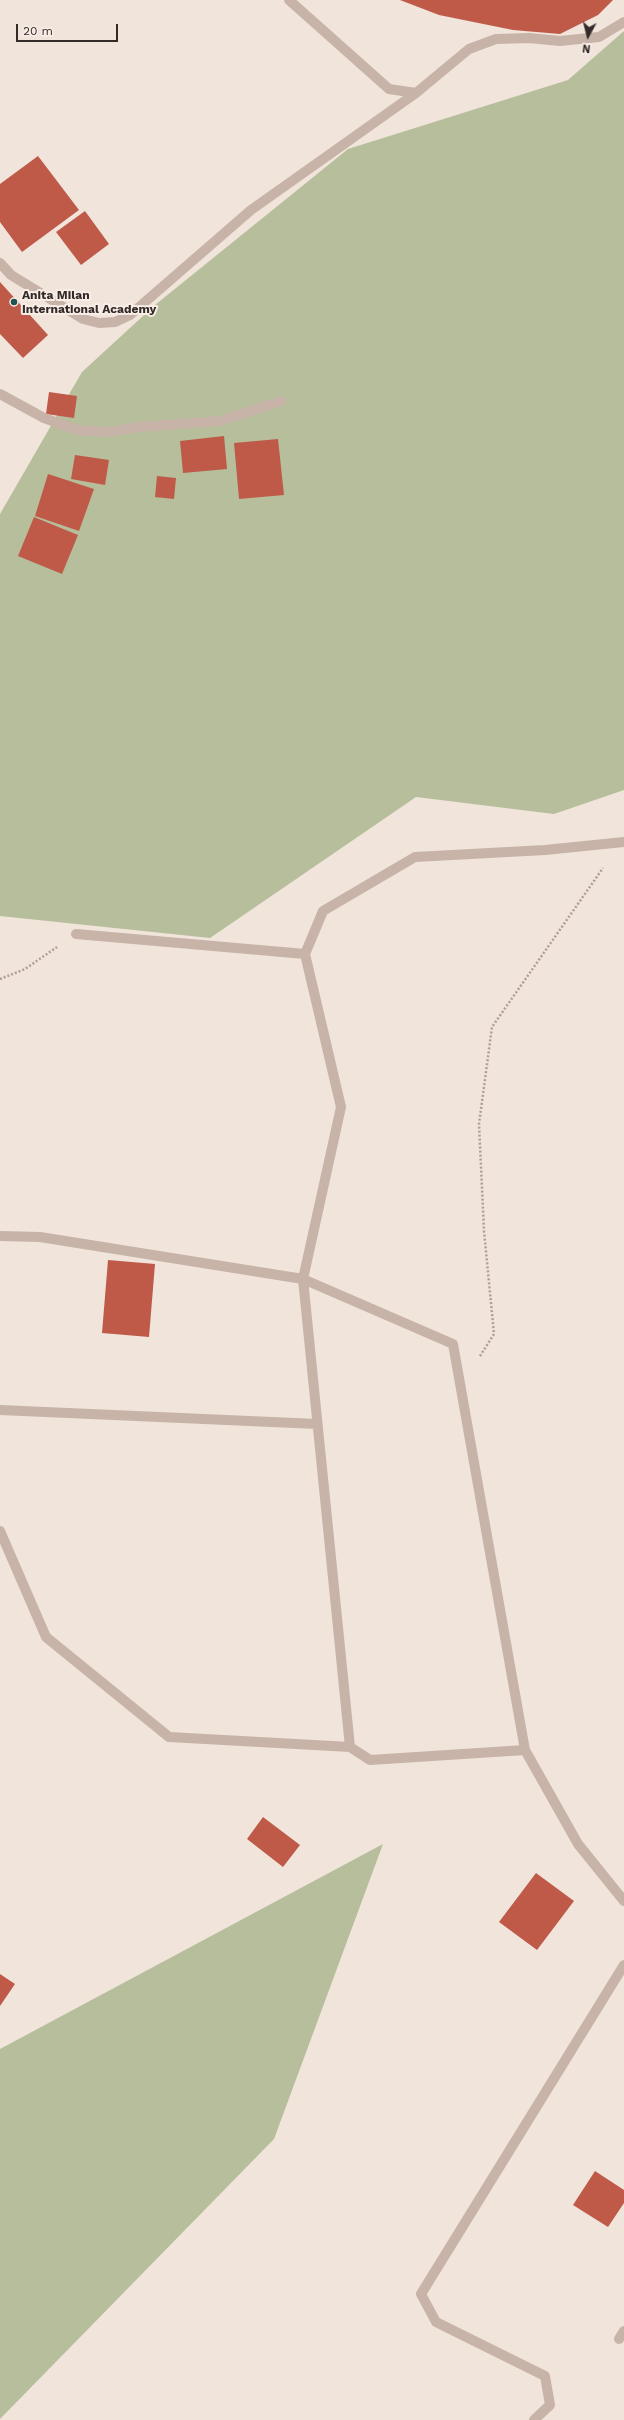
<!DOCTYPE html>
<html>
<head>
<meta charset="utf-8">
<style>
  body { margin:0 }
  #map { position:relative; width:624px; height:2420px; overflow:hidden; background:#f0e4db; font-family:"Work Sans",sans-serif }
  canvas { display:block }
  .north { position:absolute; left:568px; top:16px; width:40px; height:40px; -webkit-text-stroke:3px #f8eee7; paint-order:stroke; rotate:187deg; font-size:11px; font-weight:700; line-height:16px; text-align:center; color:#342a27 }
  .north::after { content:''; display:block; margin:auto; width:14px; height:18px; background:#342a27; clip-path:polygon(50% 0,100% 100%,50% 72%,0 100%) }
  .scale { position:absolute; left:16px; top:24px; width:102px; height:18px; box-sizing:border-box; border:2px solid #342a27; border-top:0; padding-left:5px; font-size:12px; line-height:14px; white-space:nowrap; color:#342a27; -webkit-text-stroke:3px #f8eee7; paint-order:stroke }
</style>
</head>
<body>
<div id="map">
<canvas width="624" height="2420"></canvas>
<div class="north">N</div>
<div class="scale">20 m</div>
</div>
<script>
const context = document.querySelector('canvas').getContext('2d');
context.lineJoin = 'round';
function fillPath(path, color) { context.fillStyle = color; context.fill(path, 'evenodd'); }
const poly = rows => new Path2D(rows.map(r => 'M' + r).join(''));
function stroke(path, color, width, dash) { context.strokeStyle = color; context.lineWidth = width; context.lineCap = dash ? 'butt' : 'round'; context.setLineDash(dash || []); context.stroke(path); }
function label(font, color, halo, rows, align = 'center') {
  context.font = font + ' "Work Sans",sans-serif'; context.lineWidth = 4; context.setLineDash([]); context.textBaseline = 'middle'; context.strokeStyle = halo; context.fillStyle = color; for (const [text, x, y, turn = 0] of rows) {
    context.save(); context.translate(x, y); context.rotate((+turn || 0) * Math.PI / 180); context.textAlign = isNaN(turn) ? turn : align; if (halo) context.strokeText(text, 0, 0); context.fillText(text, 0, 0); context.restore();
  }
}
const green = poly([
  [624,31,624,790,554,814,416,797,210,938,0,916,0,514,82,372,155,305,348,149,568,80],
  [383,1844,274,2139,0,2419,0,2049]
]);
const building = poly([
  [400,0,613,0,598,15,560,34,513,30,439,15],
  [38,156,79,210,22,252,0,222,0,184],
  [85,211,109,244,81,265,56,232],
  [0,282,48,335,23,358,0,334],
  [49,392,77,396,74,418,46,414],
  [224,436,227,469,183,473,180,441],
  [278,439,284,495,239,499,234,443],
  [75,455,109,460,105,485,71,479],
  [48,474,94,489,79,531,35,516],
  [157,476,176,478,174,499,155,497],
  [34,517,78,535,62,574,18,556],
  [108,1260,155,1264,149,1337,102,1333],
  [263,1817,300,1845,283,1867,247,1839],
  [536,1873,574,1901,537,1950,499,1922],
  [0,1974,15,1984,0,2006],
  [595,2171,624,2190,624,2203,608,2227,573,2205]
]);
const path = poly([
  [0,979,25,969,57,947],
  [480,1356,494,1334,484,1231,479,1124,492,1027,603,868]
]);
const minor = poly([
  [289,0,389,89,416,93,469,49,496,39,529,38,560,41,599,37,624,22],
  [0,263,11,275,83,319,99,323,115,322,130,315,251,210,416,93],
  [0,394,44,418,77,430,108,432,139,427,220,421,281,401],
  [76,934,305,954],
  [0,1236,40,1237,303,1279,453,1344,525,1750,578,1844,624,1901],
  [0,1410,317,1424],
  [0,1531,46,1637,169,1737,350,1747,303,1279,341,1107,305,954,323,911,415,857,545,850,624,842],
  [350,1747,370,1760,525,1750],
  [619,2339,624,2331],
  [534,2420,550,2405,545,2376,436,2322,421,2294,624,1965]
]);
const markers = [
  [14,302,4,"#1f5352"]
];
const poiNames = [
  ["Anita Milan",22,295],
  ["International Academy",22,309]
];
fillPath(green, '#b6be9b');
fillPath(building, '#bf5a49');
stroke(path, '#b39d92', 2.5, [2, 2]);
stroke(minor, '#c7b3a7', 10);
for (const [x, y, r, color] of markers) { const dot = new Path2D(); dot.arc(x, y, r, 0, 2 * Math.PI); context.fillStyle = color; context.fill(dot); stroke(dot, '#f8eee7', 1.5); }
label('bold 12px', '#342a27', '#f8eee7', poiNames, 'left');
</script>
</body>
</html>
